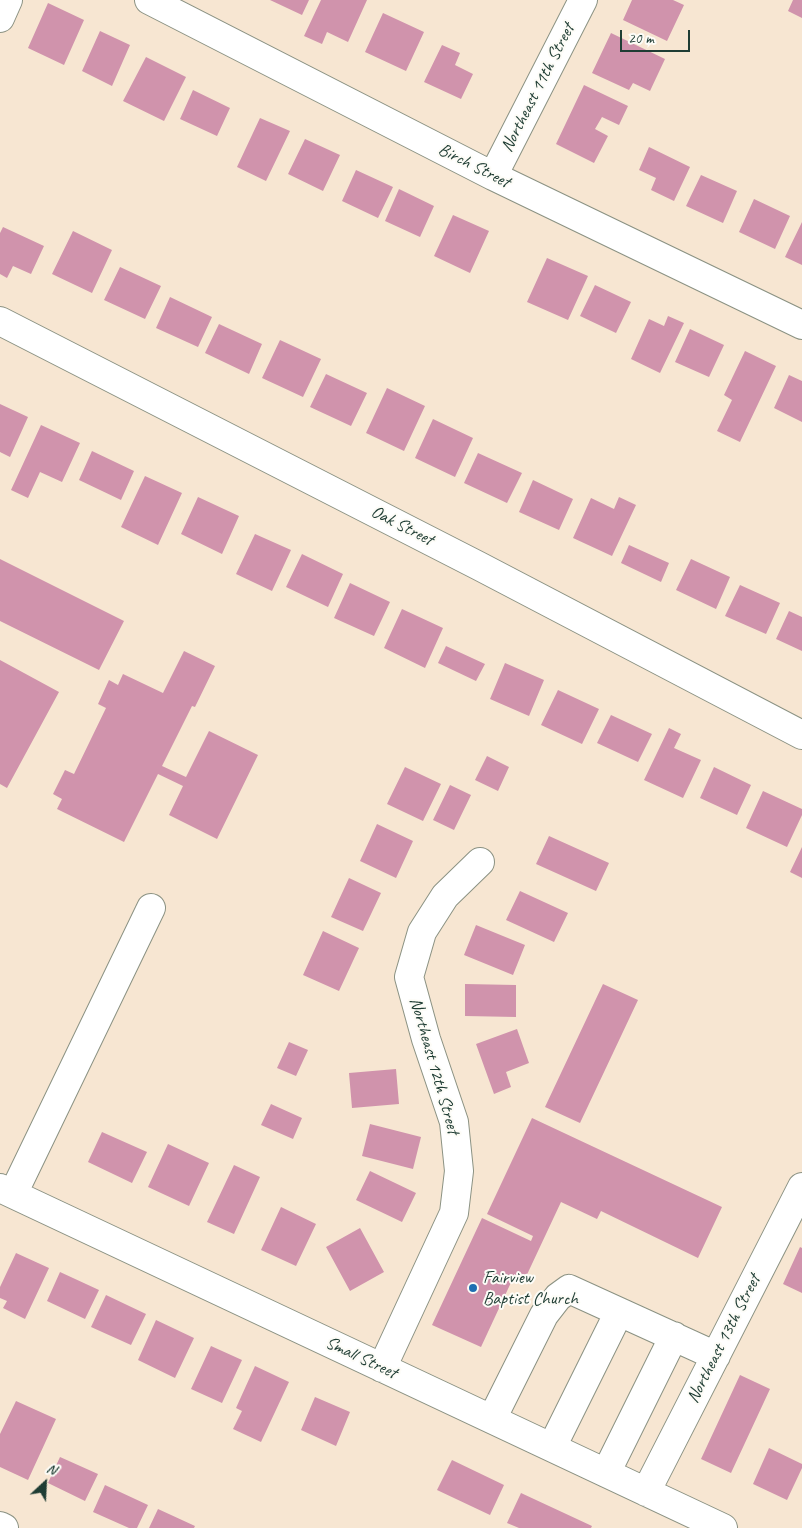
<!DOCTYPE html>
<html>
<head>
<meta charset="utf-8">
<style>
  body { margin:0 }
  #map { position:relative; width:802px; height:1528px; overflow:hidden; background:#f7e6d2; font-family:Caveat,sans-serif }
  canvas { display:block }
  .north { position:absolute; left:20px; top:1458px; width:50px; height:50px; -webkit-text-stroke:4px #fdfcf7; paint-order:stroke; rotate:25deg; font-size:14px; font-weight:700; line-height:20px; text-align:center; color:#1f3d34 }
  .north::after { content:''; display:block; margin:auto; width:18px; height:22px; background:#1f3d34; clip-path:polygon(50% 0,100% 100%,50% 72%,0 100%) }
  .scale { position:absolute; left:620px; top:30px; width:70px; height:22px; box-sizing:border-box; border:2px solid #1f3d34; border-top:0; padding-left:6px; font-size:15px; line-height:18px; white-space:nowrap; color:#1f3d34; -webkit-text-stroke:4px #fdfcf7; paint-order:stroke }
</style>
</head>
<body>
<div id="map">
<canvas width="802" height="1528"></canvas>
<div class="north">N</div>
<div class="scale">20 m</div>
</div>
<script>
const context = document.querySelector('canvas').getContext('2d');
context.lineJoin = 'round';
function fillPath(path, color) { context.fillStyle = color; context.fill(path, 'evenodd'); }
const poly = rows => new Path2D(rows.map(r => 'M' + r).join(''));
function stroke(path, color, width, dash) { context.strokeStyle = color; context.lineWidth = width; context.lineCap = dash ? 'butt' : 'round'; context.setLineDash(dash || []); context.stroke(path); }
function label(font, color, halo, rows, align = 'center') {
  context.font = font + ' Caveat,sans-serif'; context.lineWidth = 4; context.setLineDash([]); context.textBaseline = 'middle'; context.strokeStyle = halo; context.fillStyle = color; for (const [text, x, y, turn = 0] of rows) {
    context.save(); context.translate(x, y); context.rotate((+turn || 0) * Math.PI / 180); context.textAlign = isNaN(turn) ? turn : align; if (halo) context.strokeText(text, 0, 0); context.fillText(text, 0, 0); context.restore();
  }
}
const building = poly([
  [270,0,309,0,302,15],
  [321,0,367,0,348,42,327,32,322,44,304,36],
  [632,0,673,0,684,5,667,41,623,20],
  [793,0,802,0,802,18,788,11],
  [48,3,84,20,64,65,28,48],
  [383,13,424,32,406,71,365,52],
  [100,31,130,45,112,86,82,71],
  [611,33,665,59,650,91,633,83,629,90,592,73],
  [442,45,460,53,455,65,473,74,461,99,424,82],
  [146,57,186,77,164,121,123,101],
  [584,85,628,106,619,125,602,117,595,129,608,136,594,163,556,144],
  [193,90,230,108,217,136,180,119],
  [260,118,290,131,266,181,237,167],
  [305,139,340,155,323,191,288,174],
  [649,147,690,167,674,201,651,190,656,178,639,170],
  [356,170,393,187,378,218,342,201],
  [701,175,737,191,723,223,686,206],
  [399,189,434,206,420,237,385,221],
  [754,199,790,216,775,249,739,232],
  [453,215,489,231,470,273,434,256],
  [802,222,802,265,785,257],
  [3,227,44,246,31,274,13,266,7,278,0,274,0,233],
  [73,231,112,250,92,293,52,274],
  [547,258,588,276,568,320,527,302],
  [120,267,161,286,145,319,104,300],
  [595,285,631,302,616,333,580,316],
  [170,297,212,317,198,347,156,328],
  [668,316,684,323,660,373,631,359,649,319,664,326],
  [219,324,262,344,249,374,205,353],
  [690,329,724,345,709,377,675,362],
  [280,340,321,359,303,397,262,378],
  [745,351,776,366,740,442,717,431,732,400,724,395],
  [326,374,367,393,351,426,310,407],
  [789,375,802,381,802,422,774,408],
  [387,388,425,406,404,451,366,433],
  [0,404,28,417,10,457,0,452],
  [433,419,473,438,455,477,415,458],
  [41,425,80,443,62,482,40,472,28,498,11,490],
  [92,451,134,471,121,500,79,480],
  [478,453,522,473,507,503,464,483],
  [145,476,182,493,158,545,121,527],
  [533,480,573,499,559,530,519,512],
  [198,497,239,516,222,554,181,534],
  [619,497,636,505,612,556,573,538,591,498,614,509],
  [255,534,291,550,272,591,236,574],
  [629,545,669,563,661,582,621,563],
  [302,554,343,574,328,607,286,587],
  [0,559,124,621,99,670,0,621],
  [691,559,730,577,716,609,676,590],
  [350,583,390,602,374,636,334,618],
  [740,585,780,603,766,634,725,616],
  [402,609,443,628,425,668,384,648],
  [789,611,802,617,802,651,776,639],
  [446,646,485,664,476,681,438,663],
  [184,651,215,666,195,707,192,706,162,766,186,777,209,731,258,755,217,839,169,815,183,786,158,774,124,842,57,809,62,799,53,794,65,770,74,774,106,708,98,704,109,680,118,685,123,674,163,693],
  [0,660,59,692,7,788,0,784],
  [505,663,544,680,529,716,490,699],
  [558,690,599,709,582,744,541,725],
  [611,715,652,734,638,762,597,743],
  [669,728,681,734,674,748,701,760,683,798,644,780],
  [487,756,509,767,498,791,475,780],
  [405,767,441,784,423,821,387,804],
  [714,767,751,785,737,815,700,798],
  [450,785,471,795,454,830,433,820],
  [763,791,802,809,802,815,787,847,746,828],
  [377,824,413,841,396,878,360,861],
  [549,836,609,863,596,891,536,864],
  [802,847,802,878,790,872],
  [349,878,381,893,363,931,331,917],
  [520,891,568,913,554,942,506,920],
  [476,925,525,945,513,975,464,955],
  [323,931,359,948,339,991,303,975],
  [465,984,516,985,516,1017,465,1016],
  [603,984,638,1000,580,1123,545,1107],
  [517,1029,529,1063,506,1072,511,1087,494,1094,476,1044],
  [289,1042,308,1050,296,1076,277,1068],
  [396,1069,399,1104,352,1108,349,1073],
  [271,1104,302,1118,293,1139,261,1125],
  [532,1118,722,1207,698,1258,601,1211,597,1219,561,1202,524,1281,514,1276,481,1347,432,1325,482,1218,531,1241,533,1236,487,1214],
  [370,1124,421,1137,413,1169,362,1156],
  [102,1132,147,1152,132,1183,88,1162],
  [168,1144,209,1163,189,1206,148,1187],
  [234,1165,260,1177,234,1234,207,1222],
  [370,1171,416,1193,402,1222,356,1200],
  [281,1207,316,1224,296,1266,261,1250],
  [360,1228,384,1272,350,1291,326,1247],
  [800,1247,802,1248,802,1293,783,1284],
  [16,1253,49,1268,25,1319,3,1308,7,1301,0,1298,0,1287],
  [60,1272,99,1290,85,1319,47,1301],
  [106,1295,146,1314,131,1345,91,1327],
  [156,1320,194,1338,175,1378,138,1360],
  [211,1346,242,1360,222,1403,191,1389],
  [255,1366,289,1382,261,1442,233,1429,242,1411,236,1408],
  [740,1375,770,1389,731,1473,701,1459],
  [315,1397,350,1412,336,1446,301,1430],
  [16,1401,56,1419,28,1480,0,1467,0,1434],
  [769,1448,802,1464,802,1468,787,1500,753,1484],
  [60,1457,98,1474,85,1501,48,1483],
  [452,1460,504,1485,490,1515,437,1490],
  [105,1485,148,1505,137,1528,129,1528,93,1512],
  [521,1493,592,1526,591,1528,519,1528,507,1523],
  [158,1509,195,1526,194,1528,149,1528]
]);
const minor = poly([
  [149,0,493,176,802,325],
  [0,18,8,0],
  [493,176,583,0],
  [0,321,479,566,802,735],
  [0,1188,723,1528],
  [13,1194,151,908],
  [382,1368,454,1213,459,1171,454,1122,426,1039,409,977,422,932,445,896,480,862],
  [492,1419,544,1315,558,1297,569,1289,716,1356],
  [552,1447,619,1312],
  [606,1473,674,1336],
  [646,1492,802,1187],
  [0,1526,4,1528]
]);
const markers = [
  [473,1288,5,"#1f6fb2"]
];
const streetNames = [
  ["Northeast 11th Street",538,88,-63],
  ["Birch Street",474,166,27],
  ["Oak Street",402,526,27],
  ["Northeast 12th Street",434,1066,74],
  ["Northeast 13th Street",724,1339,-63],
  ["Small Street",361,1358,25]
];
const poiNames = [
  ["Fairview",483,1278],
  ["Baptist Church",483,1299]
];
fillPath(building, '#d093ac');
stroke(minor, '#8b9283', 30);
stroke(minor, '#fff', 28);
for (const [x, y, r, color] of markers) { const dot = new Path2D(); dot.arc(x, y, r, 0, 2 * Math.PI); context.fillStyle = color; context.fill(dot); stroke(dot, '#fdfcf7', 2); }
label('18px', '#1f3d34', '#fdfcf7', streetNames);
label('18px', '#1f3d34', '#fdfcf7', poiNames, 'left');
</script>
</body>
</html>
